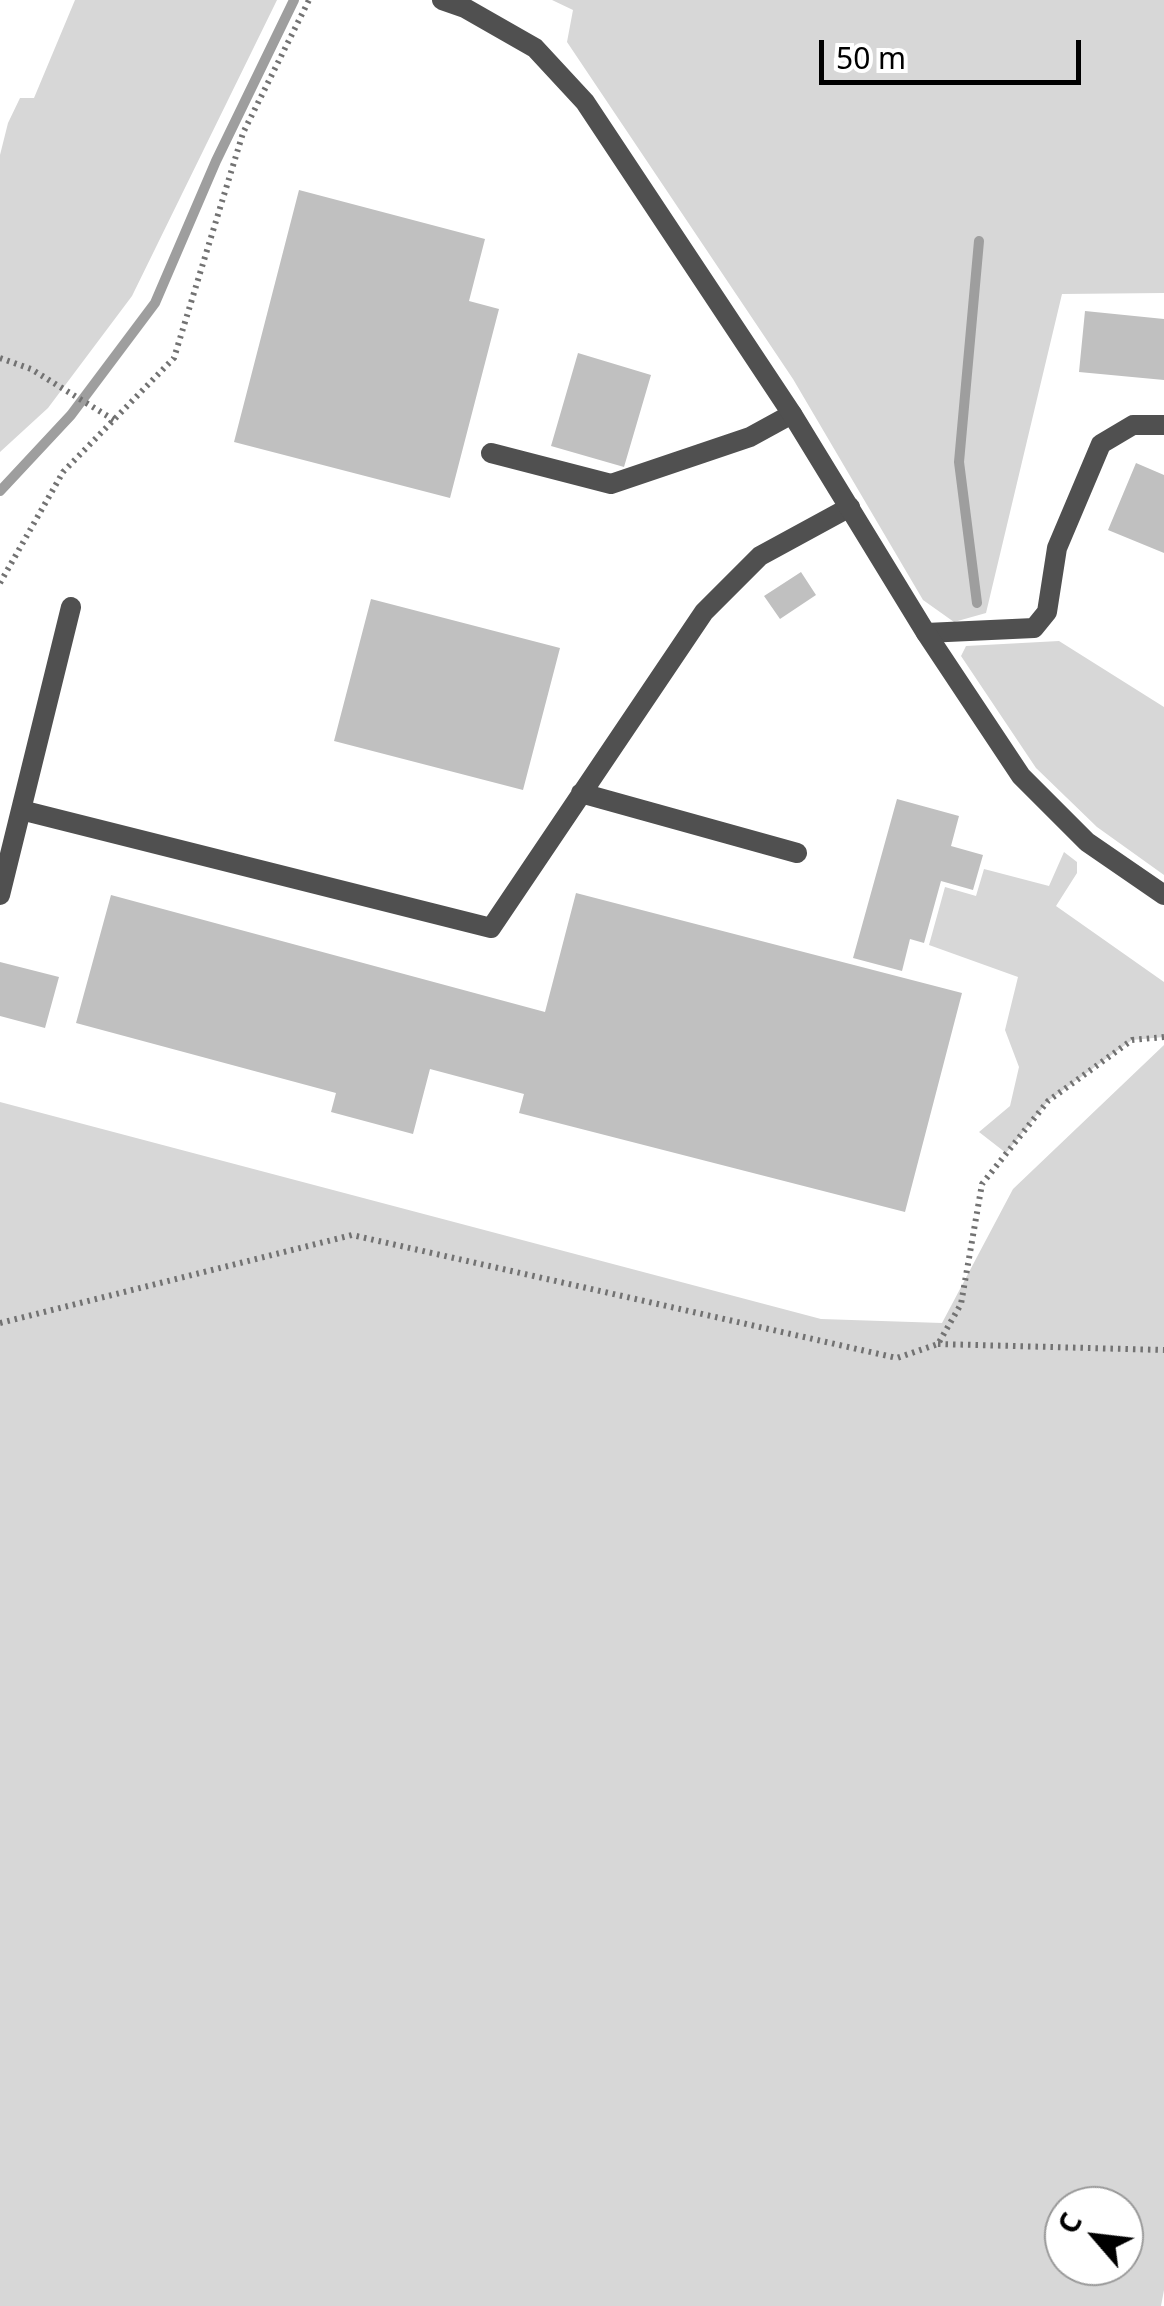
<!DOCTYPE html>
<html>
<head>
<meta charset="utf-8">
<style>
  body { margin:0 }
  #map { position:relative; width:1164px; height:2306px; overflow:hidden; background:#fff; font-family:"Noto Sans",sans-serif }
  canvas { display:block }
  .north { position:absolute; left:1044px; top:2186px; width:100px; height:100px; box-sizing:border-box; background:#fff; border:2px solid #999; border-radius:50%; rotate:298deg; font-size:28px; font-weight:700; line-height:40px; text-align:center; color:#000 }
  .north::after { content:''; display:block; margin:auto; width:35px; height:45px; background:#000; clip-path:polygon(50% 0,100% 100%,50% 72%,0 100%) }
  .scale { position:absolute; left:819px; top:40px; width:262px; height:45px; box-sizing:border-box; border:5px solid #000; border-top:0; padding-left:12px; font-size:30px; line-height:35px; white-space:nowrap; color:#000; -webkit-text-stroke:8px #fff; paint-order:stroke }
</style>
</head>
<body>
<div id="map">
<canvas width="1164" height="2306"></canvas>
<div class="north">С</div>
<div class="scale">50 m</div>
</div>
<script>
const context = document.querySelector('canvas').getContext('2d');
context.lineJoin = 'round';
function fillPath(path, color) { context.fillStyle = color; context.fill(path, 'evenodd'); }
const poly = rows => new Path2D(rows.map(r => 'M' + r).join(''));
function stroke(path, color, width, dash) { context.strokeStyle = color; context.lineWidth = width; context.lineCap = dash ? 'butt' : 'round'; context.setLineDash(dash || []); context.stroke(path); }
const green = poly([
  [75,0,277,0,132,296,48,408,0,452,0,155,8,123,20,98,34,98],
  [552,0,1164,0,1164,293,1062,294,986,613,954,622,923,600,793,379,567,42,573,10],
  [1059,641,1164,707,1164,875,1097,827,1036,768,961,656,966,646],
  [1064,852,1077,862,1077,873,1056,906,1164,982,1164,1037,1132,1040,1048,1101,1006,1153,979,1132,1010,1106,1019,1067,1005,1030,1018,977,929,945,945,887,976,896,984,869,1049,886],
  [1164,1045,1164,2290,1161,2306,0,2306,0,1102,821,1319,942,1323,1013,1189],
  [1064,2206,1124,2206,1124,2266,1064,2266]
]);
const stream = poly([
  [0,491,71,415,155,303,216,161,294,0],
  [977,603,959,462,979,241]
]);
const building = poly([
  [299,190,485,239,469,301,499,309,450,498,234,442],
  [1085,311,1164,319,1164,380,1079,372],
  [578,353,651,375,624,467,551,446],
  [1136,463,1164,475,1164,553,1108,530],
  [801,572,816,595,780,619,764,596],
  [371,599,560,648,523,790,334,741],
  [897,799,959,816,951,846,983,855,973,890,941,881,924,943,910,939,902,971,853,958],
  [576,893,962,993,905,1212,519,1113,524,1094,430,1069,413,1134,331,1112,336,1093,76,1023,111,895,545,1012],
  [0,962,59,977,45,1028,0,1016]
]);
const path = poly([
  [0,358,31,369,114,420],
  [0,583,63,472,174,358,243,133,309,0],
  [0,1323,352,1235,897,1358,938,1344,961,1304,982,1184,1048,1101,1132,1040,1164,1037],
  [938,1344,1164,1350]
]);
const lane = poly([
  [491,453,611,484,750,437,792,414],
  [926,633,1034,628,1047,612,1057,548,1101,444,1133,425,1164,425],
  [581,793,797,853],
  [21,810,491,928,704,612,760,556,850,507],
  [0,895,71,607]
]);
const street = poly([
  [442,0,465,8,535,48,585,102,792,414,926,633,1021,776,1087,842,1164,895]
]);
fillPath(green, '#d7d7d7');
stroke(stream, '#9e9e9e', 10);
fillPath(building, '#c0c0c0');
stroke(path, '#727272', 6, [2.5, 5]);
stroke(lane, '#505050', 20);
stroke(street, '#505050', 20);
</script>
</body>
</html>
